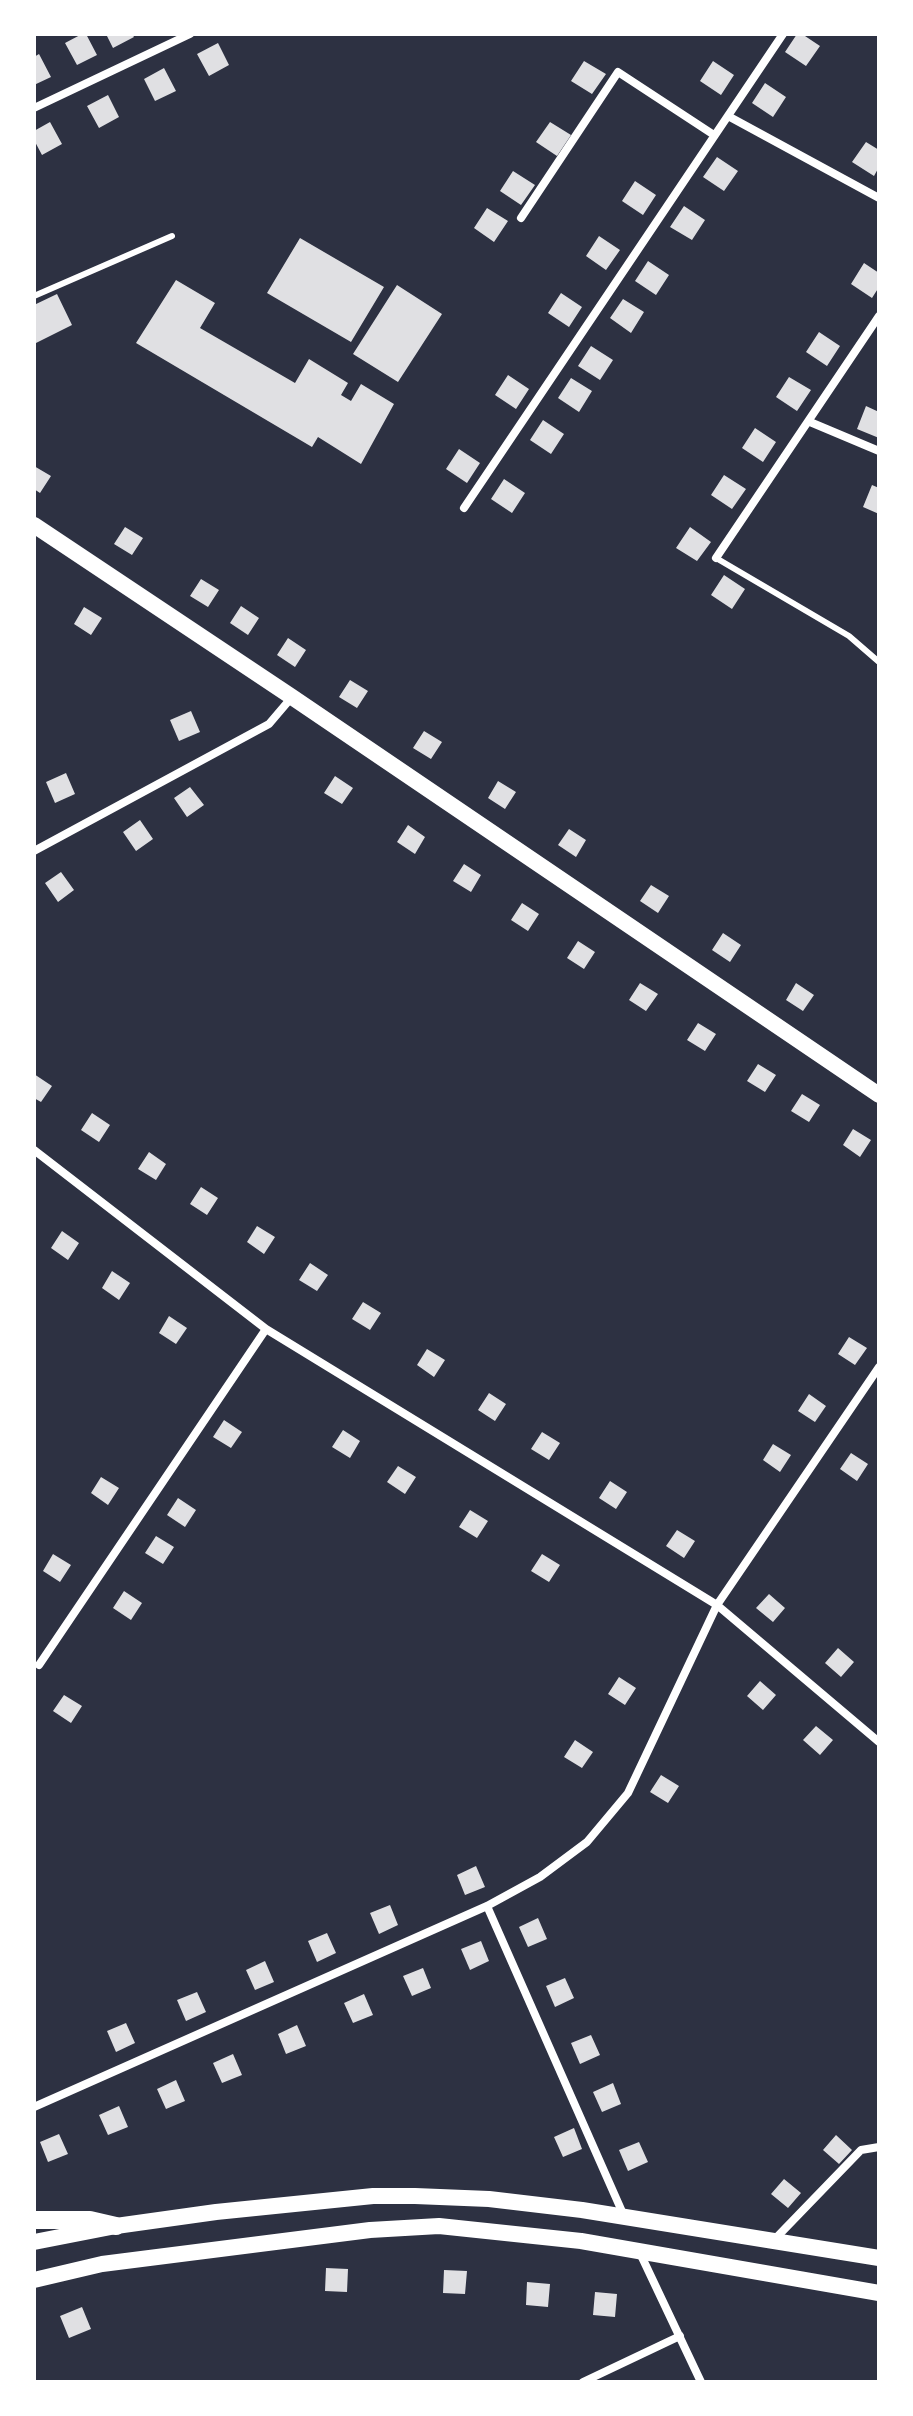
<!DOCTYPE html>
<html>
<head>
<meta charset="utf-8">
<style>
  body { margin:0 }
  #map { position:relative; width:913px; height:2416px; overflow:hidden; background:#2d3142; font-family:Manrope,sans-serif }
  canvas { display:block }
  .frame { position:absolute; inset:0; border:36px solid #fff; pointer-events:none }
</style>
</head>
<body>
<div id="map">
<canvas width="913" height="2416"></canvas>
<div class="frame"></div>
</div>
<script>
const context = document.querySelector('canvas').getContext('2d');
context.lineJoin = 'round';
function fillPath(path, color) { context.fillStyle = color; context.fill(path, 'evenodd'); }
const poly = rows => new Path2D(rows.map(r => 'M' + r).join(''));
function stroke(path, color, width, dash) { context.strokeStyle = color; context.lineWidth = width; context.lineCap = dash ? 'butt' : 'round'; context.setLineDash(dash || []); context.stroke(path); }
const building = poly([
  [82,34,86,34,97,55,77,65,65,43],
  [106,34,132,34,134,37,113,48],
  [797,34,802,34,820,46,806,66,785,52],
  [218,43,229,65,209,76,197,54],
  [39,54,51,77,34,85,34,57],
  [584,61,606,74,592,94,571,81],
  [713,61,734,75,721,95,700,81],
  [164,68,176,91,155,101,144,79],
  [765,83,786,97,773,117,752,103],
  [108,95,119,117,99,128,87,106],
  [50,122,62,144,42,155,34,140,34,131],
  [550,122,571,135,557,156,536,142],
  [866,142,879,150,879,167,874,176,852,162],
  [717,157,738,171,724,191,703,177],
  [513,171,535,185,521,205,500,191],
  [635,181,656,195,643,215,622,201],
  [684,206,705,220,692,240,670,227],
  [487,208,508,221,494,242,474,228],
  [599,236,620,250,606,270,586,256],
  [300,238,384,287,351,342,267,293],
  [648,261,669,275,656,295,635,281],
  [864,263,879,273,879,287,872,298,851,284],
  [176,280,215,303,200,328,295,383,309,359,348,383,341,395,351,401,361,384,394,404,361,464,318,437,312,447,136,343],
  [397,285,442,314,398,382,353,354],
  [561,293,582,307,569,327,548,313],
  [57,294,72,325,34,344,34,305],
  [623,299,644,312,631,333,610,318],
  [819,332,840,346,827,366,806,352],
  [591,346,613,360,600,380,578,366],
  [508,375,529,389,516,409,495,395],
  [789,377,811,390,797,411,776,397],
  [571,378,592,391,579,412,558,398],
  [866,406,879,412,879,438,857,429],
  [543,420,564,434,551,454,530,440],
  [755,428,776,442,763,462,742,448],
  [459,449,480,463,467,483,446,469],
  [34,466,51,476,40,493,34,489],
  [724,475,746,489,732,509,711,495],
  [504,479,525,493,512,513,491,499],
  [872,485,879,488,879,514,863,507],
  [125,527,143,538,132,555,114,544],
  [690,527,711,542,697,561,676,548],
  [724,575,745,589,732,609,711,595],
  [201,579,219,590,208,607,190,596],
  [241,606,259,618,248,635,230,623],
  [84,607,102,618,91,635,74,624],
  [288,638,306,650,295,667,277,655],
  [350,680,368,691,357,708,339,697],
  [191,711,200,732,179,741,170,720],
  [424,731,442,742,431,759,413,748],
  [66,773,75,794,55,803,46,782],
  [335,776,353,788,342,804,324,793],
  [498,781,516,792,505,809,488,798],
  [190,787,204,805,187,817,174,798],
  [140,820,153,839,136,851,123,832],
  [408,825,425,837,415,854,397,842],
  [569,829,586,840,576,857,558,845],
  [464,864,481,875,471,892,453,881],
  [61,872,74,890,58,902,45,883],
  [651,885,669,896,658,913,640,901],
  [522,903,539,914,528,931,511,920],
  [723,933,741,945,730,962,712,950],
  [578,941,595,952,584,969,567,958],
  [640,983,658,994,646,1011,629,1000],
  [796,983,814,995,803,1011,786,1000],
  [698,1023,716,1034,705,1051,687,1040],
  [758,1064,776,1075,765,1092,747,1081],
  [34,1074,52,1086,41,1102,34,1098],
  [802,1094,820,1105,809,1122,791,1111],
  [92,1113,110,1125,99,1142,81,1130],
  [853,1129,871,1140,860,1157,843,1145],
  [149,1152,166,1164,156,1180,138,1169],
  [201,1187,218,1198,207,1215,190,1204],
  [257,1226,275,1237,264,1254,247,1242],
  [62,1231,79,1243,68,1260,51,1248],
  [310,1263,328,1275,317,1291,299,1280],
  [112,1271,130,1283,119,1300,102,1288],
  [363,1302,381,1313,370,1330,352,1319],
  [169,1316,187,1328,176,1344,159,1333],
  [849,1337,867,1348,855,1365,838,1354],
  [427,1349,445,1360,434,1377,417,1365],
  [489,1393,506,1404,495,1421,478,1410],
  [809,1394,826,1406,815,1422,798,1411],
  [224,1420,242,1432,231,1448,213,1437],
  [343,1430,360,1441,350,1458,332,1447],
  [542,1432,560,1443,549,1460,531,1449],
  [773,1444,791,1455,780,1472,763,1460],
  [851,1453,868,1464,857,1481,840,1469],
  [398,1466,416,1477,405,1494,387,1482],
  [101,1477,119,1488,108,1505,91,1493],
  [610,1481,627,1492,616,1509,599,1498],
  [178,1498,196,1510,185,1527,167,1515],
  [470,1510,488,1521,477,1538,459,1527],
  [677,1530,695,1541,684,1558,666,1546],
  [156,1536,174,1547,163,1564,145,1553],
  [53,1554,71,1565,60,1582,43,1571],
  [542,1554,560,1565,549,1582,531,1571],
  [124,1591,142,1603,131,1620,113,1608],
  [769,1594,785,1608,773,1622,756,1608],
  [838,1648,854,1662,841,1677,825,1663],
  [619,1677,636,1688,625,1705,608,1694],
  [760,1681,776,1695,763,1710,747,1696],
  [64,1695,82,1706,71,1723,53,1711],
  [816,1726,833,1740,820,1755,803,1740],
  [575,1740,593,1752,582,1768,564,1757],
  [661,1775,679,1786,668,1803,650,1792],
  [476,1866,485,1887,465,1895,457,1875],
  [390,1905,398,1925,379,1934,370,1913],
  [538,1918,547,1939,528,1947,519,1927],
  [327,1933,336,1953,317,1962,308,1941],
  [481,1941,489,1961,470,1970,461,1949],
  [265,1961,274,1982,255,1990,246,1970],
  [423,1968,431,1988,412,1996,403,1976],
  [565,1978,574,1998,555,2007,546,1986],
  [197,1992,206,2012,186,2021,177,2000],
  [364,1994,373,2015,353,2023,344,2003],
  [126,2023,135,2043,116,2052,107,2031],
  [297,2025,306,2046,286,2054,278,2034],
  [591,2035,600,2055,580,2064,571,2043],
  [233,2054,242,2075,222,2083,213,2063],
  [176,2080,185,2101,166,2109,157,2089],
  [613,2083,621,2104,602,2112,593,2092],
  [119,2106,128,2127,108,2135,99,2115],
  [574,2128,582,2149,563,2157,554,2137],
  [59,2134,68,2154,48,2162,40,2142],
  [836,2135,852,2150,839,2164,823,2150],
  [639,2142,648,2162,628,2171,619,2150],
  [784,2179,801,2193,788,2208,771,2194],
  [326,2268,348,2269,347,2292,325,2291],
  [444,2270,467,2271,465,2294,443,2293],
  [527,2282,550,2284,548,2307,526,2305],
  [595,2292,617,2294,615,2317,593,2315],
  [82,2307,91,2329,69,2338,60,2316]
]);
const service = poly([
  [34,296,172,236],
  [716,558,849,636,879,662]
]);
const minor = poly([
  [34,108,190,34],
  [728,116,879,198],
  [521,218,618,72,714,135],
  [810,422,879,451],
  [464,508,783,34],
  [716,558,879,316],
  [34,851,269,724,292,697],
  [34,1150,266,1329,717,1605,879,1742],
  [39,1665,266,1329],
  [487,1906,624,2216],
  [34,2107,487,1906,540,1877,587,1842,628,1793,717,1605,879,1367],
  [774,2240,861,2150,879,2147],
  [639,2251,701,2382],
  [583,2382,680,2336]
]);
const secondary = poly([
  [34,525,292,697,879,1095],
  [34,2242,116,2226,216,2212,373,2196,415,2196,489,2199,582,2210,879,2258],
  [34,2280,102,2264,370,2230,439,2226,581,2241,879,2293]
]);
const primary = poly([
  [34,2220,90,2220,116,2226]
]);
fillPath(building, '#e0e0e3');
stroke(service, '#fff', 6);
stroke(minor, '#fff', 8);
stroke(secondary, '#fff', 16);
stroke(primary, '#fff', 18);
</script>
</body>
</html>
